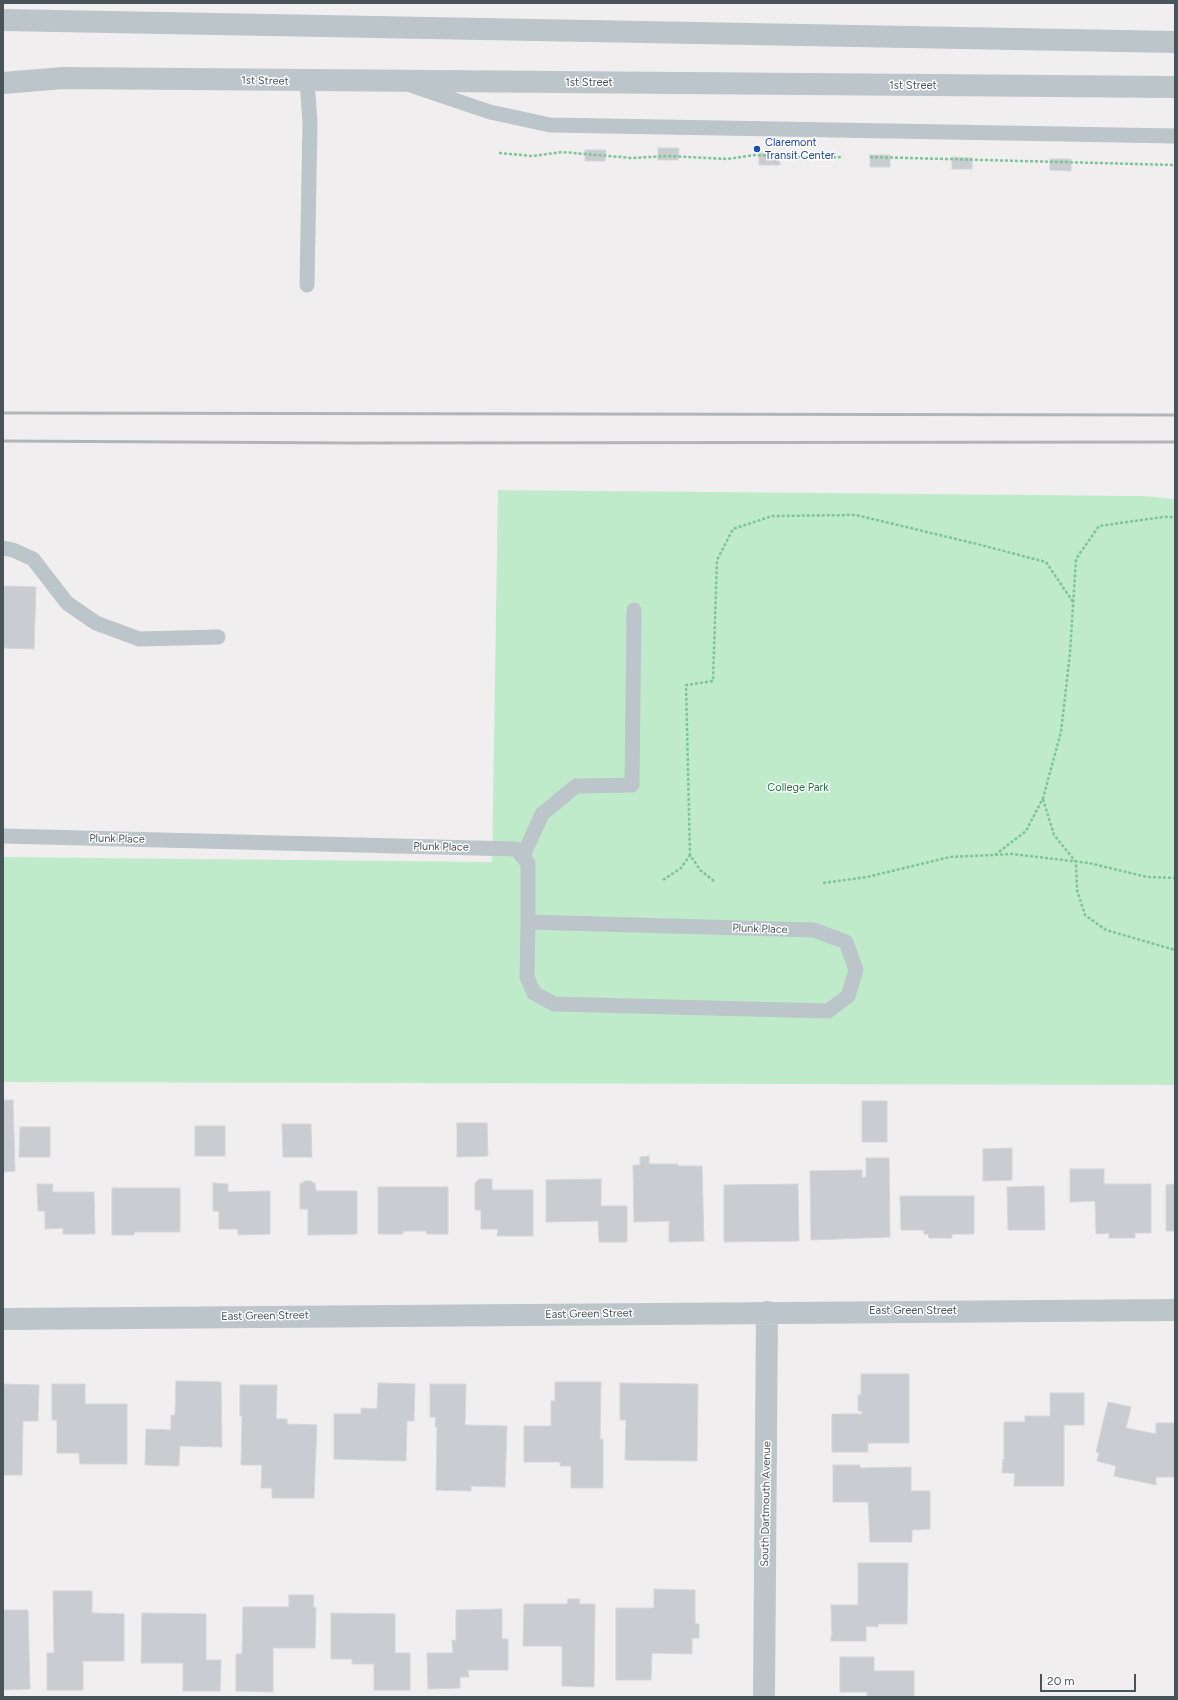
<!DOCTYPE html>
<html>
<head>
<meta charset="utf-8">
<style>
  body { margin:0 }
  #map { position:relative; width:1178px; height:1700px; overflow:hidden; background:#f1eeef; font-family:Figtree,sans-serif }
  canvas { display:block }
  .frame { position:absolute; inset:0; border:4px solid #48545a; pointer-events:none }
  .scale { position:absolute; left:1040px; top:1674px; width:96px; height:18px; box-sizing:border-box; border:2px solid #48545a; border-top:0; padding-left:5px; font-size:12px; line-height:14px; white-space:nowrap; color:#48545a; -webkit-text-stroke:3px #fff; paint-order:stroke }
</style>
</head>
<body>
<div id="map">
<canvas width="1178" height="1700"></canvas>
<div class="frame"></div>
<div class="scale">20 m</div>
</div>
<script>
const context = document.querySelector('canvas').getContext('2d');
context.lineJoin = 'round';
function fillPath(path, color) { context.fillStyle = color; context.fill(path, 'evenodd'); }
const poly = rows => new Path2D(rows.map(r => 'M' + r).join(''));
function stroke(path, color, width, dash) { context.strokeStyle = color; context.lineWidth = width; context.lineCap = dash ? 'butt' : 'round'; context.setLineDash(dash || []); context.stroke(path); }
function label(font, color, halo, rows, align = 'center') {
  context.font = font + ' Figtree,sans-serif'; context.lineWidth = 3; context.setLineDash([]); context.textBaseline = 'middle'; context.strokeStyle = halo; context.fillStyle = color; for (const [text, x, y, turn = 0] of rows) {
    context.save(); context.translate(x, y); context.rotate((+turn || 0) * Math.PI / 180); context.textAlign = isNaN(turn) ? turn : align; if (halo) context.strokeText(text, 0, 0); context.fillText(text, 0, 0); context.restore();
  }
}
const green = poly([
  [498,490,1142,496,1175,499,1175,1085,3,1082,3,857,492,862]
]);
const building = poly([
  [658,148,679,148,678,160,658,160,658,148],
  [585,150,606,150,605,161,585,161,585,150],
  [759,153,779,153,780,165,759,165,759,153],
  [870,155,890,155,890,167,870,167,870,155],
  [952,157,972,158,972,169,952,169,952,157],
  [1050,159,1071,159,1071,171,1050,170,1050,159],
  [3,586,36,587,34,649,3,648,3,586],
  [3,1100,13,1100,15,1171,3,1172,3,1100],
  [862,1101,887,1101,887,1142,862,1142,862,1101],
  [457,1123,487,1123,488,1156,457,1157,457,1123],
  [282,1124,311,1124,312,1157,283,1157,282,1124],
  [195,1126,225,1126,225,1156,195,1156,195,1126],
  [20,1127,50,1127,50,1157,19,1157,20,1127],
  [1012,1148,1012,1180,983,1181,983,1149,1012,1148],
  [649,1156,649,1164,678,1164,678,1166,702,1166,704,1241,669,1242,669,1221,634,1222,633,1165,640,1165,640,1157,649,1156],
  [866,1158,889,1158,890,1237,811,1240,810,1171,862,1170,862,1178,866,1177,866,1158],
  [1070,1169,1104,1169,1104,1184,1151,1184,1151,1233,1135,1233,1135,1238,1109,1238,1109,1233,1096,1234,1095,1201,1070,1202,1070,1169],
  [479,1179,492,1179,492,1190,533,1190,533,1236,497,1236,498,1229,481,1229,481,1210,475,1210,475,1183,479,1179],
  [601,1179,601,1206,627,1206,627,1242,599,1242,598,1221,546,1222,546,1180,601,1179],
  [304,1181,312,1181,312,1183,315,1183,316,1191,357,1191,357,1234,308,1235,308,1209,300,1209,300,1183,304,1183,304,1181],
  [213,1183,228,1184,228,1192,270,1191,270,1234,238,1235,238,1229,219,1229,219,1211,213,1211,213,1183],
  [37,1184,53,1184,52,1192,94,1192,95,1234,63,1234,63,1228,45,1229,45,1211,38,1211,37,1184],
  [798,1184,799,1241,724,1242,724,1185,798,1184],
  [1175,1184,1175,1231,1166,1231,1166,1185,1175,1184],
  [1044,1186,1045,1230,1008,1230,1007,1187,1044,1186],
  [378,1187,448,1187,448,1234,427,1234,426,1231,403,1231,403,1234,378,1234,378,1187],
  [112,1188,180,1188,180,1232,134,1232,134,1235,112,1235,112,1188],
  [900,1196,974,1196,974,1234,952,1234,952,1238,929,1238,928,1234,924,1234,924,1230,901,1230,900,1196],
  [861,1374,909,1374,909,1443,868,1443,868,1452,832,1452,832,1414,862,1414,862,1411,858,1411,858,1395,861,1395,861,1374],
  [176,1381,221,1382,222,1447,180,1446,179,1466,145,1465,146,1429,171,1430,171,1415,175,1415,176,1381],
  [555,1382,601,1382,600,1439,603,1439,603,1488,571,1488,571,1466,560,1466,560,1462,524,1462,524,1426,551,1426,551,1401,555,1401,555,1382],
  [378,1383,415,1384,414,1421,407,1421,406,1461,334,1459,334,1414,361,1414,361,1408,377,1409,378,1383],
  [620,1383,698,1384,697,1461,625,1460,626,1420,620,1420,620,1383],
  [3,1384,39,1385,38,1421,23,1421,22,1475,3,1475,3,1384],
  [52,1384,85,1384,85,1404,127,1404,127,1464,80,1464,79,1453,57,1453,57,1420,52,1420,52,1384],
  [430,1384,466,1384,465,1425,507,1426,505,1487,471,1486,471,1491,436,1490,437,1427,435,1427,436,1417,430,1417,430,1384],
  [240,1385,277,1385,276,1419,287,1419,287,1424,317,1425,314,1498,272,1498,272,1488,261,1488,262,1465,241,1465,242,1416,240,1416,240,1385],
  [1050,1393,1084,1393,1084,1425,1064,1425,1064,1486,1014,1486,1015,1473,1002,1473,1003,1459,1004,1459,1004,1422,1025,1422,1025,1416,1050,1416,1050,1393],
  [1108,1402,1131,1407,1126,1428,1156,1434,1156,1423,1175,1423,1175,1477,1156,1477,1156,1485,1114,1476,1116,1466,1097,1461,1099,1453,1096,1452,1108,1402],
  [833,1465,860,1465,860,1468,911,1467,911,1491,930,1491,930,1529,912,1530,912,1542,870,1542,868,1502,833,1502,833,1465],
  [858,1563,908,1563,907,1624,878,1624,878,1627,866,1626,866,1641,831,1641,831,1635,832,1635,831,1605,858,1605,858,1563],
  [654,1589,695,1590,695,1623,699,1624,699,1638,692,1638,692,1654,652,1653,651,1680,616,1680,616,1608,654,1608,654,1589],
  [53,1591,92,1591,92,1613,124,1614,124,1661,83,1661,83,1690,47,1690,47,1653,54,1653,53,1591],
  [289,1595,314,1595,313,1607,316,1607,315,1648,273,1648,273,1692,236,1691,236,1654,242,1654,243,1607,289,1607,289,1595],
  [568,1599,580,1599,579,1604,595,1604,594,1687,562,1686,562,1646,523,1646,524,1604,567,1604,568,1599],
  [502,1609,502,1639,508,1639,508,1670,468,1670,469,1677,460,1677,460,1688,428,1689,427,1653,453,1653,452,1640,456,1641,456,1610,502,1609],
  [3,1610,28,1610,30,1689,3,1690,3,1610],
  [142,1613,206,1614,206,1660,221,1660,220,1691,183,1691,183,1663,141,1663,142,1613],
  [331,1613,395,1614,395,1653,410,1653,410,1690,374,1690,374,1664,352,1664,352,1659,331,1659,331,1613],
  [840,1657,874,1657,874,1671,914,1671,914,1697,867,1697,867,1692,840,1692,840,1657]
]);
const path = poly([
  [499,153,533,156,562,152,632,158,668,156,727,159,755,155,822,158,843,157],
  [870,157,1175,165],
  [1043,799,1054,835,1076,862,1077,890,1085,915,1106,930,1175,950],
  [995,855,1026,831,1043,798,1061,732,1070,653,1076,559,1099,526,1163,517,1175,517],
  [663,880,681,868,690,855],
  [714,881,700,870,690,855,686,685,713,681,717,560,733,529,772,516,856,515,977,544,1046,562,1073,602],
  [823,883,867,877,950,857,1012,854,1089,863,1147,877,1175,878]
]);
const lane = poly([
  [413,86,490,112,550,125,1175,136],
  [307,285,310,123,307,81],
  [3,548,13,550,33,559,67,603,96,623,139,639,218,637],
  [3,836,516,849,528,863,528,922,814,930,846,942,856,970,848,996,828,1011,554,1004,534,993,527,977,528,922],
  [523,856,542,814,576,786,632,785,634,610]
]);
const street = poly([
  [3,20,1175,42],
  [3,83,63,78,1175,87],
  [3,1319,1175,1310],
  [764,1697,767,1312]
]);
const rail = poly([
  [3,413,1175,415],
  [3,441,353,443,1175,442]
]);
const markers = [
  [757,149,4,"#1a4fb4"]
];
const streetNames = [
  ["1st Street",265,81,1],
  ["1st Street",589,83],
  ["1st Street",913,86],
  ["Plunk Place",117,839,1],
  ["Plunk Place",441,847,1],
  ["Plunk Place",760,929,2],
  ["East Green Street",913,1311],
  ["East Green Street",589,1314,-1],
  ["East Green Street",265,1316,-1],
  ["South Dartmouth Avenue",766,1504,-89]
];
const transitNames = [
  ["Claremont",765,143],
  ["Transit Center",765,156]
];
const parkNames = [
  ["College Park",798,788]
];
fillPath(green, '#c0ebca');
fillPath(building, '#c9ccd0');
stroke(building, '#d3d6d9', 1);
stroke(path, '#7bc695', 2.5, [3, 2]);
stroke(lane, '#bbc5ca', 15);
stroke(street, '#bbc5ca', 22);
stroke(rail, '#b1b5b8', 3);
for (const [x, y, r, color] of markers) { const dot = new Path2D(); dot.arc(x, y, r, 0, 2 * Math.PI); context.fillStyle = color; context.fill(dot); stroke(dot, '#fff', 1.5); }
label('11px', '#48545a', '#fff', streetNames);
label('11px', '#164399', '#fff', transitNames, 'left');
label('11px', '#1f753c', '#fff', parkNames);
</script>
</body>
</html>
